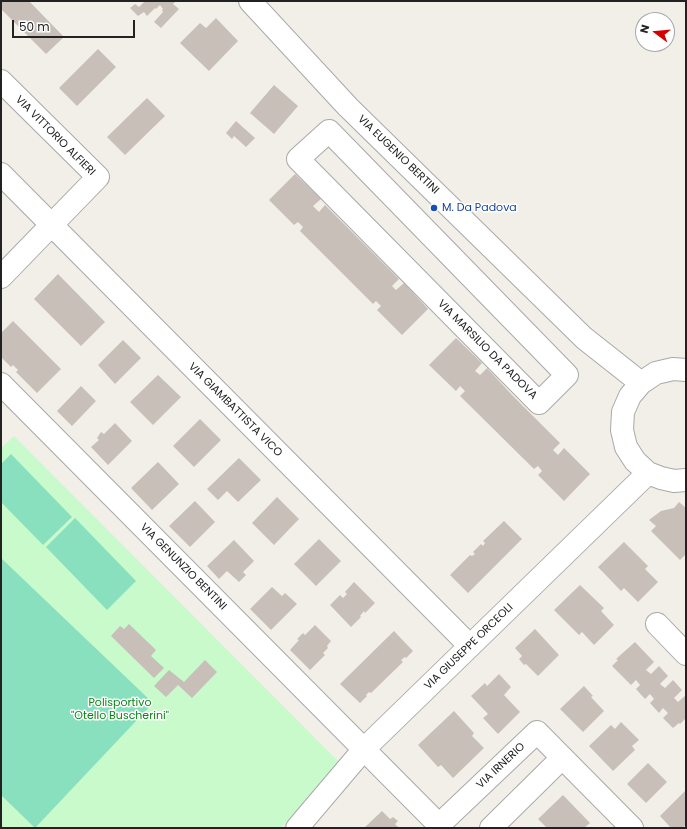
<!DOCTYPE html>
<html>
<head>
<meta charset="utf-8">
<style>
  body { margin:0 }
  #map { position:relative; width:687px; height:829px; overflow:hidden; background:#f2efe9; font-family:Poppins,sans-serif }
  canvas { display:block }
  .frame { position:absolute; inset:0; border:2px solid #222; pointer-events:none }
  .north { position:absolute; left:635px; top:12px; width:40px; height:40px; box-sizing:border-box; background:#fff; border:1px solid #a7a7a7; border-radius:50%; rotate:286deg; font-size:11px; font-weight:700; line-height:16px; text-align:center; color:#222 }
  .north::after { content:''; display:block; margin:auto; width:14px; height:18px; background:#d40000; clip-path:polygon(50% 0,100% 100%,50% 72%,0 100%) }
  .scale { position:absolute; left:12px; top:20px; width:123px; height:18px; box-sizing:border-box; border:2px solid #222; border-top:0; padding-left:5px; font-size:12px; line-height:14px; white-space:nowrap; color:#222; -webkit-text-stroke:3px #fff; paint-order:stroke }
</style>
</head>
<body>
<div id="map">
<canvas width="687" height="829"></canvas>
<div class="frame"></div>
<div class="north">N</div>
<div class="scale">50 m</div>
</div>
<script>
const context = document.querySelector('canvas').getContext('2d');
context.lineJoin = 'round';
function fillPath(path, color) { context.fillStyle = color; context.fill(path, 'evenodd'); }
const poly = rows => new Path2D(rows.map(r => 'M' + r).join(''));
function stroke(path, color, width, dash) { context.strokeStyle = color; context.lineWidth = width; context.lineCap = dash ? 'butt' : 'round'; context.setLineDash(dash || []); context.stroke(path); }
function label(font, color, halo, rows, align = 'center') {
  context.font = font + ' Poppins,sans-serif'; context.lineWidth = 3; context.setLineDash([]); context.textBaseline = 'middle'; context.strokeStyle = halo; context.fillStyle = color; for (const [text, x, y, turn = 0] of rows) {
    context.save(); context.translate(x, y); context.rotate((+turn || 0) * Math.PI / 180); context.textAlign = isNaN(turn) ? turn : align; if (halo) context.strokeText(text, 0, 0); context.fillText(text, 0, 0); context.restore();
  }
}
const park = poly([
  [14,436,340,763,281,828,1,828,1,448]
]);
const pitch = poly([
  [11,454,72,517,43,545,1,502,1,464],
  [75,518,136,581,107,610,46,547],
  [1,558,153,703,35,828,1,795]
]);
const building = poly([
  [1,1,29,1,64,37,46,54,1,9],
  [145,1,174,1,175,2,173,4,179,9,161,28,154,22,163,12,162,10,163,9,160,5,156,9,155,8,147,16,144,12,138,16,130,8,135,4,139,7],
  [216,18,238,41,209,71,180,43,200,23,206,28],
  [98,49,116,67,77,106,59,88],
  [274,85,298,106,274,134,250,113],
  [147,98,165,116,125,155,107,137],
  [236,121,255,138,246,147,234,136,232,139,226,133],
  [295,174,321,199,313,206,319,212,325,205,399,279,392,286,396,290,404,283,428,309,402,335,377,310,381,306,376,301,373,304,300,231,303,227,298,222,294,225,269,200],
  [58,274,105,322,81,346,34,299],
  [13,321,61,369,37,393,16,372,18,370,13,365,11,367,1,357,1,333],
  [456,338,482,363,475,371,480,375,487,368,512,395,560,443,553,450,558,455,564,448,590,474,564,501,538,475,542,471,538,466,534,469,460,396,465,391,460,386,456,391,429,365],
  [123,340,141,358,115,384,98,365],
  [158,375,181,397,153,425,130,402],
  [81,386,96,401,72,426,57,411],
  [200,419,221,440,194,467,173,446],
  [115,423,132,441,108,465,91,447,99,440,97,438,101,432,104,434],
  [239,458,261,480,238,502,227,491,218,500,207,489],
  [158,462,179,484,152,510,131,488],
  [277,497,299,519,274,545,252,523],
  [195,501,215,522,190,547,169,526],
  [679,502,686,508,686,554,680,560,651,531,656,526,649,520,661,511,674,508],
  [504,521,522,539,468,593,450,575,470,555,472,556,475,554,473,552,481,544,483,546,485,543,483,541],
  [319,539,341,561,316,586,294,564],
  [234,540,254,561,243,572,246,575,239,582,227,571,219,579,207,566],
  [624,542,648,566,645,569,658,582,638,602,624,588,621,591,598,567],
  [354,582,375,603,365,613,364,611,360,616,361,617,351,627,330,605,340,595,343,598,347,594,345,592],
  [580,585,604,608,601,611,614,625,594,645,582,632,579,635,554,610],
  [272,587,282,596,285,593,297,604,271,630,250,609],
  [129,624,156,650,151,656,164,668,154,678,111,636,120,626,124,629],
  [315,625,331,641,327,646,328,648,323,653,325,655,310,670,290,650,299,640,297,639,303,633,305,635],
  [535,629,559,655,538,676,526,664,524,665,519,659,522,656,515,648],
  [394,631,413,651,406,658,405,657,401,660,403,662,371,693,369,692,366,695,367,696,360,703,340,684],
  [635,642,654,662,646,670,651,674,659,666,668,676,660,684,665,688,673,680,682,690,674,698,678,702,686,695,686,718,680,724,679,723,673,728,663,718,668,713,663,708,659,713,650,703,654,699,650,694,645,699,636,689,640,685,636,680,631,685,612,666,618,660,616,659],
  [205,660,217,672,192,698,178,685,166,697,154,686,169,670,184,682],
  [499,674,511,687,504,695,520,712,498,734,483,718,488,714,471,696,485,683,487,686],
  [584,686,593,696,591,697,604,711,583,732,560,709],
  [454,711,474,733,472,736,484,748,453,778,441,765,438,767,418,745],
  [621,722,639,740,632,746,635,750,613,771,589,746,611,725,615,729],
  [648,763,667,782,646,803,627,784],
  [685,791,686,792,686,824,683,828,671,828,660,816],
  [563,795,590,823,584,828,547,828,538,819],
  [382,811,390,819,393,817,398,821,395,824,399,828,364,828]
]);
const minor = poly([
  [250,1,348,107,584,338,641,383],
  [1,81,98,177,1,277],
  [329,131,567,375,539,403,298,159,329,131],
  [1,174,470,646],
  [686,370,673,369,656,373,641,383,630,396,623,412,622,430,626,447,635,461,648,473,661,478,674,481,686,480],
  [1,384,442,828],
  [657,624,686,654],
  [439,825,537,732,632,828],
  [297,828,364,749,648,473],
  [491,828,562,758]
]);
const markers = [
  [434,208,4,"#1a4fb4"]
];
const streetNames = [
  ["VIA VITTORIO ALFIERI",55,136,45],
  ["VIA EUGENIO BERTINI",398,155,44],
  ["VIA MARSILIO DA PADOVA",487,350,45],
  ["VIA GIAMBATTISTA VICO",235,410,45],
  ["VIA GENUNZIO BENTINI",183,567,45],
  ["VIA GIUSEPPE ORCEOLI",469,647,-44],
  ["VIA IRNERIO",501,766,-43]
];
const transitNames = [
  ["M. Da Padova",442,208]
];
const parkNames = [
  ["Polisportivo",120,703],
  ["\"Otello Buscherini\"",120,716]
];
fillPath(park, '#c8facc');
fillPath(pitch, '#88e0be');
fillPath(building, '#c7bfb8');
stroke(minor, '#a9a9a9', 24);
stroke(minor, '#fff', 22);
for (const [x, y, r, color] of markers) { const dot = new Path2D(); dot.arc(x, y, r, 0, 2 * Math.PI); context.fillStyle = color; context.fill(dot); stroke(dot, '#fff', 1.5); }
label('11px', '#222', '#fff', streetNames);
label('11px', '#164399', '#fff', transitNames, 'left');
label('11px', '#0c8416', '#fff', parkNames);
</script>
</body>
</html>
